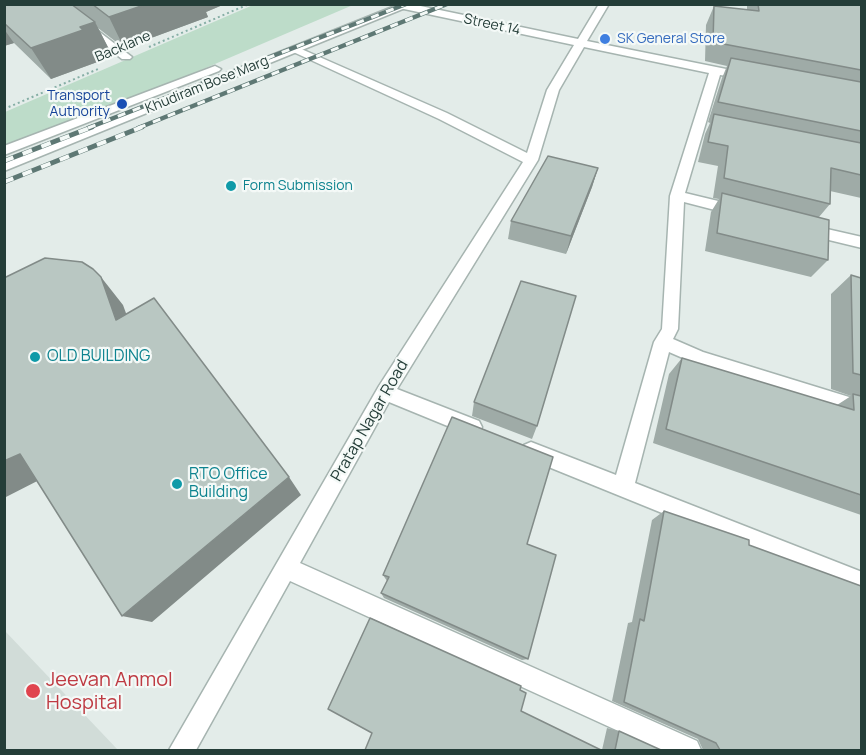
<!DOCTYPE html>
<html>
<head>
<meta charset="utf-8">
<style>
  body { margin:0 }
  #map { position:relative; width:866px; height:755px; overflow:hidden; background:#e3ece9; font-family:Manrope,sans-serif }
  canvas { display:block }
  .frame { position:absolute; inset:0; border:6px solid #243d38; pointer-events:none }
</style>
</head>
<body>
<div id="map">
<canvas width="866" height="755"></canvas>
<div class="frame"></div>
</div>
<script>
const context = document.querySelector('canvas').getContext('2d');
context.lineJoin = 'round';
function fillPath(path, color) { context.fillStyle = color; context.fill(path, 'evenodd'); }
const poly = rows => new Path2D(rows.map(r => 'M' + r).join(''));
function stroke(path, color, width, dash) { context.strokeStyle = color; context.lineWidth = width; context.lineCap = dash ? 'butt' : 'round'; context.setLineDash(dash || []); context.stroke(path); }
function label(font, color, halo, rows, align = 'center') {
  context.font = font + ' Manrope,sans-serif'; context.lineWidth = 4.5; context.setLineDash([]); context.textBaseline = 'middle'; context.strokeStyle = halo; context.fillStyle = color; for (const [text, x, y, turn = 0] of rows) {
    context.save(); context.translate(x, y); context.rotate((+turn || 0) * Math.PI / 180); context.textAlign = isNaN(turn) ? turn : align; if (halo) context.strokeText(text, 0, 0); context.fillText(text, 0, 0); context.restore();
  }
}
const built = poly([
  [4,631,5,631,118,750,5,750]
]);
const green = poly([
  [253,5,353,5,154,90,5,145,5,112]
]);
const path = poly([
  [149,47,249,4],
  [4,109,98,69]
]);
const minor = poly([
  [51,4,63,4,132,57,130,59,122,59,51,4],
  [400,4,411,4,578,39,599,4,609,4,587,41,751,74,751,78,747,79,720,75,685,193,743,207,745,211,738,216,684,202,678,329,673,339,703,352,862,401,862,417,699,365,669,352,635,483,862,572,862,594,524,457,521,451,524,445,531,442,616,475,654,342,662,329,670,196,709,73,584,47,559,90,538,160,397,389,479,421,482,427,479,433,472,436,389,402,300,563,697,741,701,750,660,750,290,581,196,750,169,750,379,386,523,162,439,119,289,50,291,48,299,48,447,113,527,153,547,90,574,45,404,9,400,8,400,4],
  [805,224,862,237,862,248,800,233,798,229,805,224]
]);
const tertiary = poly([
  [400,4,415,4,4,171,4,162,400,4],
  [215,66,221,69,219,71,4,155,4,146,215,66]
]);
const railFar1 = poly([
  [88,128,406,4],
  [138,128,447,4]
]);
const rail = poly([
  [4,161,92,127],
  [4,182,142,127]
]);
const wall = poly([
  [4,4,225,4,206,12,208,17,124,48,98,28,111,53,98,58,100,61,51,79,14,43,4,46],
  [747,4,861,4,861,198,830,191,830,204,819,217,828,260,811,277,705,251,711,212,719,199,713,198,718,166,698,162,705,134,710,123,708,122,722,78,727,66,705,61,706,25,714,6,747,10],
  [598,168,592,187,566,254,508,239,511,221],
  [851,275,861,278,861,515,653,443,669,374,682,358,837,405,851,396,831,389,831,294],
  [474,402,537,426,532,439,472,416],
  [664,511,749,545,861,750,703,750,698,739,612,701,628,623,632,622,652,520],
  [527,544,528,659,522,660,384,598,381,593,387,581,383,575],
  [607,728,619,731,661,750,602,750]
]);
const shadedWall = poly([
  [147,4,225,4,206,12,208,17,124,48,109,17],
  [95,22,111,53,98,58,100,61,51,79,31,48,80,27],
  [4,29,14,43,4,46],
  [598,168,592,187,566,254,571,236],
  [101,277,123,305,138,346,116,320],
  [20,454,53,473,4,498,4,461],
  [289,477,301,495,152,622,122,616]
]);
const building = poly([
  [4,4,71,4,95,22,80,27,83,30,31,48,4,23,4,4],
  [92,4,147,4,109,17,92,4],
  [758,4,861,4,861,70,713,42,714,6,759,11,758,4],
  [731,58,861,82,861,131,718,102,731,58],
  [714,114,861,143,861,175,831,168,830,204,724,178,728,146,708,142,714,114],
  [548,156,598,168,571,236,511,221,548,156],
  [722,193,829,220,828,260,717,233,722,193],
  [45,258,82,262,93,269,101,277,116,320,154,298,289,477,122,616,20,454,4,461,4,278,45,258],
  [851,275,861,278,861,375,853,373,851,275],
  [521,281,576,296,537,426,474,402,521,281],
  [682,358,854,410,853,394,861,396,861,495,666,429,682,358],
  [452,417,553,457,527,544,556,555,528,659,381,593,389,577,383,575,452,417],
  [664,511,749,540,749,545,861,586,861,750,720,750,716,743,624,702,640,619,644,621,664,511],
  [370,618,521,686,520,690,526,693,521,711,601,750,365,750,372,733,328,709,370,618],
  [619,731,661,750,615,750,619,731]
]);
const markers = [
  [605,39,6,"#3f7fe0"],
  [122,104,6,"#1a4fb4"],
  [231,186,6,"#0f9aa8"],
  [35,357,6,"#0f9aa8"],
  [177,484,6,"#0f9aa8"],
  [33,691,8,"#e0444e"]
];
const farStreetnames = [
  ["Street 14",492,25,12],
  ["Backlane",123,47,-23],
  ["Khudiram Bose Marg",207,85,-22]
];
const farShopnames = [
  ["SK General Store",617,39]
];
const farTransitnames = [
  ["Transport",110,96],
  ["Authority",110,112]
];
const farCulturenames = [
  ["Form Submission",243,186]
];
const cultureNames = [
  ["OLD BUILDING",47,357],
  ["RTO Office",189,475],
  ["Building",189,493]
];
const streetNames = [
  ["Pratap Nagar Road",370,421,-60]
];
const nearHealthnames = [
  ["Jeevan Anmol",46,680],
  ["Hospital",46,703]
];
fillPath(built, '#d1dcd8');
fillPath(green, '#bddcc9');
stroke(minor, '#a6b4b0', 3);
stroke(tertiary, '#a6b4b0', 3);
stroke(path, '#85aea5', 2, [2, 3]);
fillPath(minor, '#fff');
fillPath(tertiary, '#fff');
stroke(railFar1, '#5e7874', 4.5);
stroke(rail, '#5e7874', 5);
stroke(railFar1, '#f4f9f7', 3, [8]);
stroke(rail, '#f4f9f7', 4, [10]);
fillPath(wall, '#9faba7');
fillPath(shadedWall, '#828b88');
fillPath(building, '#b9c7c2');
stroke(building, '#828b88', 1.5);
for (const [x, y, r, color] of markers) { const dot = new Path2D(); dot.arc(x, y, r, 0, 2 * Math.PI); context.fillStyle = color; context.fill(dot); stroke(dot, '#f4f9f7', 2); }
label('14px', '#243d38', '#f4f9f7', farStreetnames);
label('14px', '#366cbe', '#f4f9f7', farShopnames, 'left');
label('14px', '#164399', '#f4f9f7', farTransitnames, 'right');
label('14px', '#0d838f', '#f4f9f7', farCulturenames, 'left');
label('16px', '#0d838f', '#f4f9f7', cultureNames, 'left');
label('16px', '#243d38', '#f4f9f7', streetNames);
label('20px', '#be3a42', '#f4f9f7', nearHealthnames, 'left');
</script>
</body>
</html>
